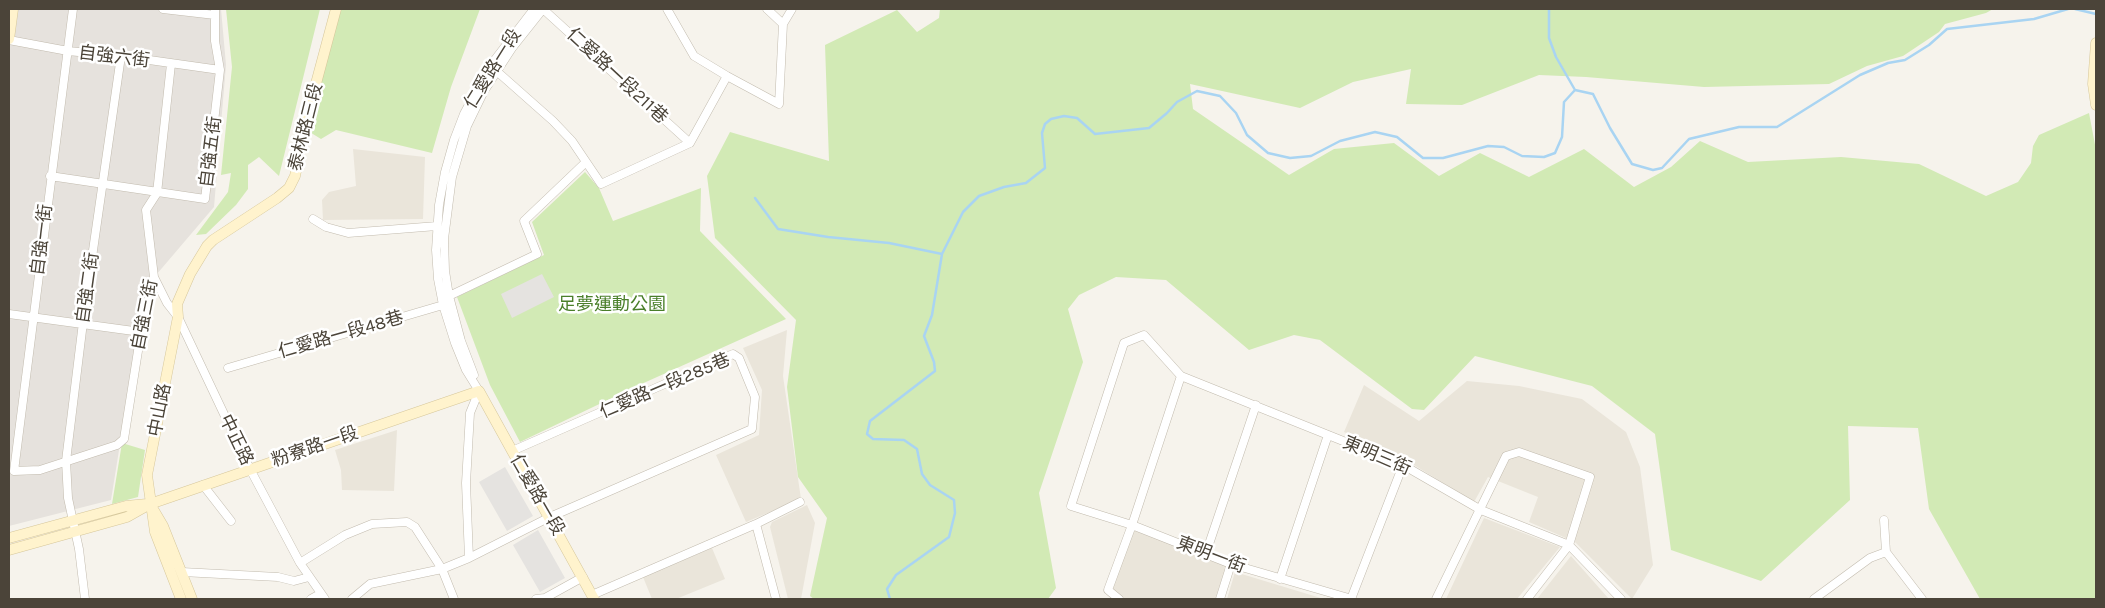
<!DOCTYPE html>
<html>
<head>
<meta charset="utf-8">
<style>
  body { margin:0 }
  #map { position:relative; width:2105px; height:608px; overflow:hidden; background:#f6f3ec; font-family:Karla,sans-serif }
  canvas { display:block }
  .frame { position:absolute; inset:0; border:10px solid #4b4439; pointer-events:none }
</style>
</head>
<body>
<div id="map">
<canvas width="2105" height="608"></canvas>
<div class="frame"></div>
</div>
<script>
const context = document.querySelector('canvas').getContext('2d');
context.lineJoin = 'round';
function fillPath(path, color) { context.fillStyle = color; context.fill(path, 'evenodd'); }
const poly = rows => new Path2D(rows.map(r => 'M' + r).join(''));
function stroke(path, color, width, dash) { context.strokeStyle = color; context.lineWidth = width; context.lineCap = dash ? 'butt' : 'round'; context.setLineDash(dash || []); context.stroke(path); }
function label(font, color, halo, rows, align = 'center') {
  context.font = font + ' Karla,"Noto Sans TC",sans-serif'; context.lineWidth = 5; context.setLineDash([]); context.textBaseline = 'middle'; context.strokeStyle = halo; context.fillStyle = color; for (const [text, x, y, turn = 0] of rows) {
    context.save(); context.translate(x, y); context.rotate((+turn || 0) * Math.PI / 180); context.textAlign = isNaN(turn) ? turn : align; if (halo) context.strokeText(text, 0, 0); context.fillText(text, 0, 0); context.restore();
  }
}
const residential = poly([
  [353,149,425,157,423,219,323,220,322,200,329,192,356,186],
  [787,330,783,376,801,499,746,522,716,455,759,435,762,390,743,348],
  [1467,381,1519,386,1582,399,1626,432,1640,467,1653,565,1632,599,1575,542,1529,522,1538,497,1488,477,1474,502,1401,457,1344,432,1364,385,1419,421],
  [397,430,394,491,342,490,341,470,335,450],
  [807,505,815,523,801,599,788,599,770,527,772,522],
  [1484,518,1560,547,1517,599,1446,599],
  [1130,529,1231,564,1220,599,1119,599,1108,590],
  [712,548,725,579,676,599,652,599,643,577],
  [1571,556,1609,599,1537,599],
  [1235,572,1324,599,1227,599]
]);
const industrial = poly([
  [9,9,221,9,226,65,214,207,145,288,111,500,9,526]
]);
const green = poly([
  [226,9,320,9,279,176,259,157,248,165,248,189,236,205,206,234,196,235,228,192,231,173,221,175,232,67],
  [340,9,480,9,451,87,432,153,336,130,321,139,308,131],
  [940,9,1993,9,1986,13,1945,24,1939,32,1903,56,1867,66,1829,84,1704,87,1586,77,1539,75,1462,105,1406,104,1411,69,1353,82,1300,108,1190,84,1193,109,1289,175,1334,149,1394,143,1439,176,1480,153,1529,177,1584,149,1634,187,1671,167,1700,141,1748,162,1841,157,1919,164,1986,196,2018,182,2031,163,2033,146,2039,135,2089,113,2096,150,2096,599,1980,599,1929,509,1918,428,1848,426,1850,500,1761,581,1671,550,1655,434,1592,386,1475,356,1424,410,1412,409,1320,340,1294,335,1249,350,1166,280,1116,277,1079,295,1068,309,1083,362,1039,493,1056,588,1048,599,814,599,810,596,827,518,798,477,787,387,796,320,715,238,707,176,730,132,829,161,825,45,897,10,917,32,939,18],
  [585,172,599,188,613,221,701,188,700,231,786,319,637,386,520,442,490,385,457,297,544,255,532,222],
  [122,443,145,450,138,497,112,504]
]);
const parking = poly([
  [542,274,554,297,512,318,501,294],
  [505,467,533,516,507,531,479,482],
  [538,530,565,578,540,592,513,545]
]);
const stream = poly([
  [1549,9,1549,38,1556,57,1575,90],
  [2075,9,2096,14],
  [755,198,778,229,828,237,889,243,942,254],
  [890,599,887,589,896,575,949,537,955,513,954,500,930,485,922,474,917,449,904,440,873,439,867,434,870,421,935,371,934,362,924,336,932,315,942,254,963,212,979,196,1004,187,1026,183,1045,168,1042,133,1045,124,1051,119,1064,116,1077,118,1095,134,1149,128,1167,113,1177,102,1197,91,1220,96,1236,113,1247,135,1268,153,1290,158,1311,156,1340,141,1375,132,1397,137,1423,158,1443,158,1488,146,1504,147,1522,156,1544,157,1555,153,1562,137,1564,102,1575,90,1593,94,1610,128,1632,164,1653,170,1662,168,1689,139,1739,127,1777,127,1860,75,1888,63,1905,60,1929,45,1947,29,2034,19,2068,9]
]);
const street = poly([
  [73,9,14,471,40,470,117,445,124,439,141,332,154,277,146,210,157,193,171,64],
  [163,9,215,15],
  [543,9,690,143],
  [667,9,694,56,727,76,779,104,783,24,767,9],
  [783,24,792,9],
  [9,40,68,51,121,56,220,70],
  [492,67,553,121,572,141,601,184,690,143,727,76],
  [50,176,205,199,220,70,215,41,215,9],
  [313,219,326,227,348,233,437,226],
  [154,277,167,303,178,317,250,469,300,563,325,599],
  [9,314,141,332],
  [228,368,443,305,449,296,537,254,524,221,586,162],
  [474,375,461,341,449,296,445,271,444,239,452,177,467,126,484,91,512,48,543,9],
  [479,391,466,370,455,343,443,305,438,279,436,250,439,205,445,172,454,140,464,114,490,66,534,9],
  [203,485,231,521],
  [1884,520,1886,552,1922,599],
  [756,524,776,599],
  [1206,553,1256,405],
  [469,558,466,483,470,413,479,391],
  [300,563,345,535,372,524,407,522,415,527,442,569,454,599],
  [182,572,278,577,294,581,309,577],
  [1280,579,1328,435],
  [592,595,756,524,800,502],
  [85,599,79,549,68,498,66,461,85,306,121,56],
  [311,599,320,594],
  [352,599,370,584,442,569,469,558,550,517,752,429,755,397,739,358,733,354,512,451],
  [536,599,545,598,583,577],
  [1119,599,1108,590,1132,525,1181,376],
  [1220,599,1231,564],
  [1351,599,1403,465],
  [1352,599,1231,564,1132,525,1071,506,1124,343,1144,335,1181,376,1403,465,1481,510,1569,545,1621,599],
  [1436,599,1506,456,1519,452,1590,477,1569,545,1527,599],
  [1814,599,1870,558,1886,552]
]);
const secondary = poly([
  [9,39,13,9],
  [2096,43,2093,84,2096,105],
  [153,509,163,526,192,599],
  [9,538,126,506,147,504],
  [9,550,127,517,150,504,479,391,594,599],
  [181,599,155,532,147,475,178,317,177,304,190,274,207,246,213,240,277,198,289,188,295,176,307,117,336,9]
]);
const streetNames = [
  ["自強六街",114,57,7],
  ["仁愛路一段",493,69,-58],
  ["仁愛路一段211巷",617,76,43],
  ["泰林路三段",306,127,-76],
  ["自強五街",211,152,-83],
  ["自強一街",42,240,-83],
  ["自強二街",88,288,-82],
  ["自強三街",145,315,-79],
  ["仁愛路一段48巷",341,335,-16],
  ["仁愛路一段285巷",665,386,-23],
  ["中山路",160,410,-79],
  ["中正路",236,440,64],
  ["粉寮路一段",315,447,-19],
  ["東明三街",1377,456,23],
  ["仁愛路一段",537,495,60],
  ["東明一街",1211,555,21]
];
const parkNames = [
  ["足夢運動公園",612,305]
];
fillPath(residential, '#eae5da');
fillPath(industrial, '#e6e2dd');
fillPath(green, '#d2eab5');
fillPath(parking, '#e5e3e0');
stroke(stream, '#a9d4f2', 2.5);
stroke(street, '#c2bbae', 9);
stroke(secondary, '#d6c79b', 11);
stroke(street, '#fff', 8);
stroke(secondary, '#fff3cd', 10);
label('18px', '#4b4439', '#fff', streetNames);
label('18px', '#4a7f2a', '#fff', parkNames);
</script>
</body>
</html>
